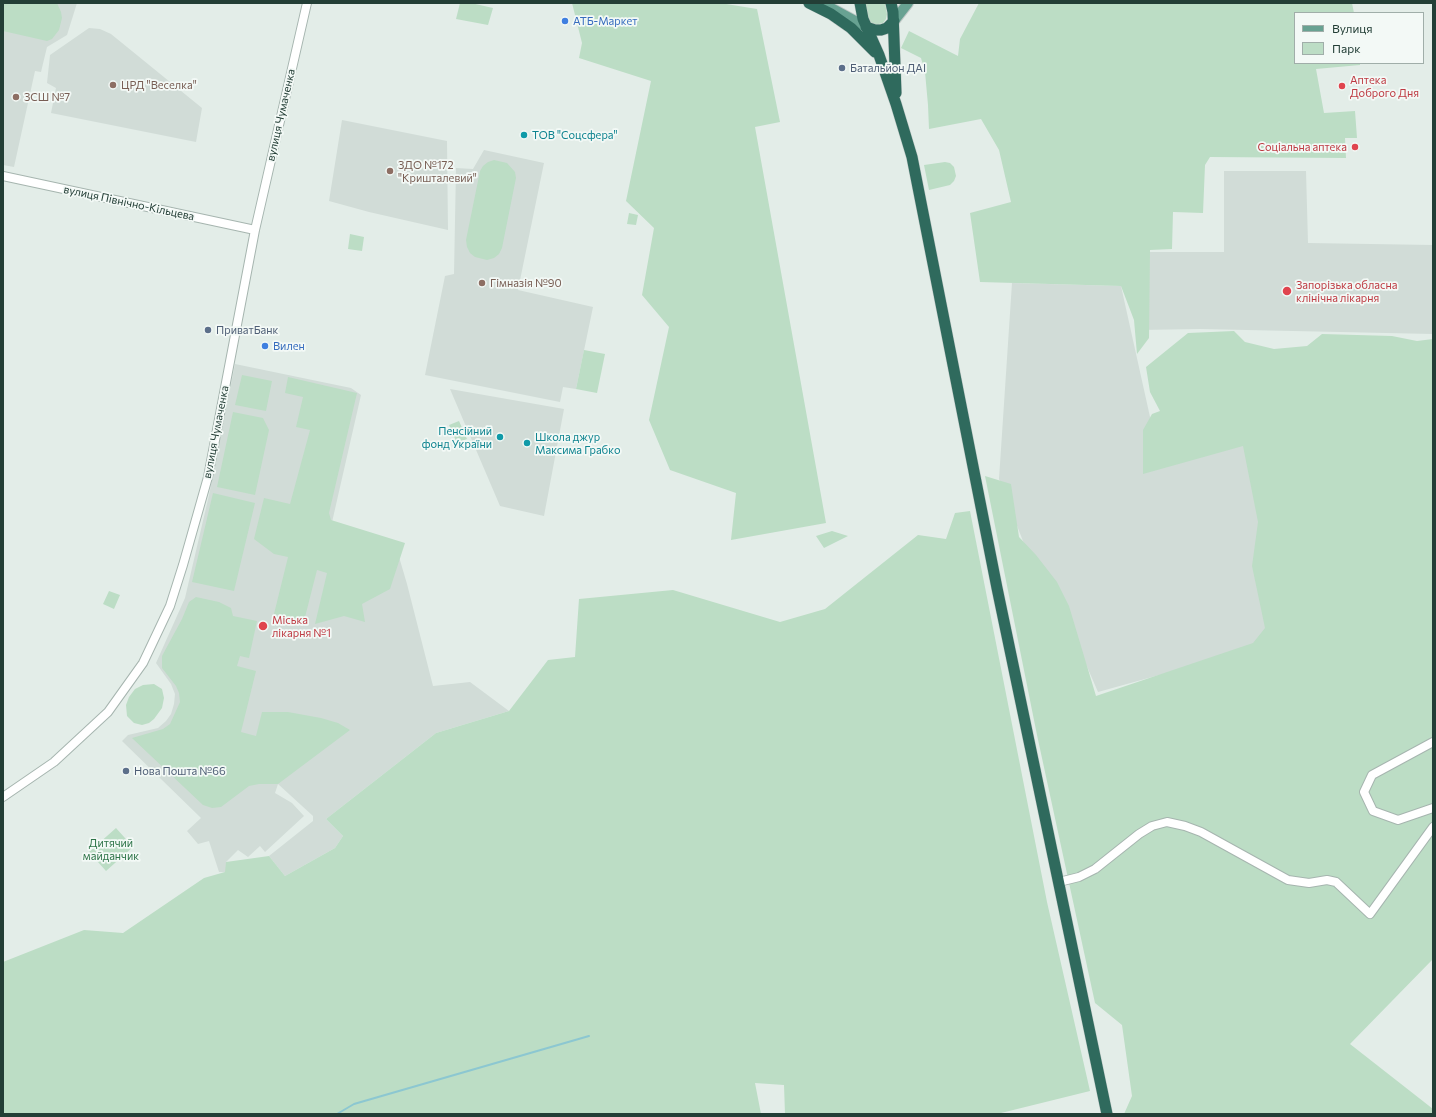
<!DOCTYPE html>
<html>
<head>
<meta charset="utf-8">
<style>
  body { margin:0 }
  #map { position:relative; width:1436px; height:1117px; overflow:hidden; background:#e3ede8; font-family:Commissioner,sans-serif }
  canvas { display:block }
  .frame { position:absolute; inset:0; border:4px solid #233e36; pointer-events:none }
  .legend { position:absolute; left:1294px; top:12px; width:130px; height:52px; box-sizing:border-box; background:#f3f9f6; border:1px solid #a0aea9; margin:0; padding:5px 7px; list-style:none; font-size:12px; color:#233e36 }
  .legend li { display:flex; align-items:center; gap:8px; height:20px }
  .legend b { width:20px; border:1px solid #a0aea9 }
</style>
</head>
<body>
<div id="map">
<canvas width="1436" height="1117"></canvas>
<div class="frame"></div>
<ul class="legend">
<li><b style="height:5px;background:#68a292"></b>Вулиця</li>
<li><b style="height:11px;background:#bcddc5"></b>Парк</li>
</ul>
</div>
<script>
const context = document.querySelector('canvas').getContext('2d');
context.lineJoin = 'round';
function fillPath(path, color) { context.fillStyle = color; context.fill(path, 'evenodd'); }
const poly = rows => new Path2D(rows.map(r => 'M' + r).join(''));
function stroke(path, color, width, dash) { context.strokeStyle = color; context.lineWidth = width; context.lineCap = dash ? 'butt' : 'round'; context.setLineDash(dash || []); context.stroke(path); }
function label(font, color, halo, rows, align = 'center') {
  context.font = font + ' Commissioner,sans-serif'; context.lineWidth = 3.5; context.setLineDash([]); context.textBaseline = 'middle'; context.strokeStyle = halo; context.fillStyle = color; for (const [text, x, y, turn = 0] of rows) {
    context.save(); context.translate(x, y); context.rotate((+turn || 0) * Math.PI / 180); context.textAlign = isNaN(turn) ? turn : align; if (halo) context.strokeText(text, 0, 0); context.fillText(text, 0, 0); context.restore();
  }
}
const built = poly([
  [3,3,77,3,67,35,47,47,41,72,35,71,14,167,3,165],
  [89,28,100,29,111,34,202,108,196,142,51,113,56,88,47,83,50,55],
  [342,120,447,141,448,230,369,212,329,201],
  [484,150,544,163,518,290,593,307,576,389,563,387,560,402,425,375,445,276,454,274,456,168,473,169],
  [1224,171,1306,171,1308,243,1433,245,1433,334,1200,329,1140,330,1140,252,1224,252],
  [1012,283,1121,286,1158,453,1251,439,1293,638,1098,692,1056,595,1038,580,999,479],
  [235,364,351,388,361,395,330,531,397,550,407,584,433,686,470,682,509,711,436,733,326,819,343,836,335,848,285,876,269,856,313,821,313,816,278,784,275,793,292,803,304,816,265,852,260,846,248,857,238,850,226,862,226,872,219,872,209,841,198,844,187,831,201,818,122,741,128,735,158,728,166,721,171,714,174,704,175,694,171,684,156,663,185,598,209,495],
  [450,389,564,409,544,516,500,506]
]);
const green = poly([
  [3,3,57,3,61,12,62,18,59,30,52,39,47,41,3,31],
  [460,3,471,3,493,8,488,25,456,19],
  [572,3,720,3,757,9,780,122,755,127,826,523,731,540,736,493,670,470,649,420,669,327,642,295,654,228,626,201,651,81,579,58,582,43],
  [863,3,885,3,887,14,886,19,883,23,874,25,870,23],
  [979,3,1352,3,1354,13,1295,13,1295,63,1360,63,1360,65,1316,69,1324,113,1355,111,1357,138,1345,138,1346,158,1210,157,1205,165,1203,213,1173,212,1172,249,1150,250,1149,338,1137,354,1134,320,1121,286,980,282,970,213,1011,202,999,150,981,119,929,129,928,105,925,72,921,58,901,48,909,31,958,56,960,39],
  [494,160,507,163,515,172,516,178,502,248,499,254,494,258,487,260,475,257,470,253,467,247,466,240,480,171,483,166,488,162],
  [945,162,950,163,954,167,956,176,954,181,950,185,929,190,924,165],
  [629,213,638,215,636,225,627,224],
  [350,234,364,237,362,251,348,249],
  [1234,331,1245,342,1274,349,1307,346,1322,334,1392,336,1417,341,1433,339,1433,959,1350,1044,1433,1109,1433,1114,1124,1114,1132,1096,1122,1025,1095,1003,1037,735,985,476,1011,484,1019,537,1036,555,1057,582,1069,606,1096,696,1253,643,1265,628,1252,566,1258,522,1243,446,1143,474,1143,430,1152,414,1160,411,1150,392,1146,367,1188,333],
  [584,350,605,354,597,393,576,389],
  [242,375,272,381,266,411,235,405],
  [288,377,357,393,329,513,331,520,405,543,390,589,362,604,365,622,344,616,315,624,327,573,317,570,304,621,274,614,288,557,274,554,254,539,264,498,290,504,310,430,296,427,303,397,285,393],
  [233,412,263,418,269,430,255,495,217,487],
  [459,421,467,439,457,443,449,425],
  [213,493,255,503,234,591,192,582],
  [970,511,1047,902,1090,1091,997,1114,785,1114,784,1085,755,1083,761,1114,3,1114,3,962,84,930,123,933,204,878,225,872,226,862,269,856,285,876,335,848,343,836,326,819,436,733,509,711,548,660,575,657,579,599,673,590,780,622,825,609,918,535,946,539,955,513],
  [832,531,848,536,824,548,816,536],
  [109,591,120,595,114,609,103,604],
  [196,597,219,602,231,608,233,616,257,621,249,658,240,656,237,666,256,671,241,732,256,736,262,712,288,712,321,718,338,723,350,730,278,784,259,784,249,786,221,807,212,808,203,805,132,738,163,729,170,724,180,702,179,693,176,686,162,668,162,656,182,619,189,602],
  [154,684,162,689,164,698,162,708,154,719,149,723,142,725,134,723,127,716,126,705,129,697,135,689,143,685],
  [116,828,133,847,106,871,89,852]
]);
const stream = poly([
  [337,1114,354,1104,589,1036]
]);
const minor = poly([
  [3,176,255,230],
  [1433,742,1372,775,1364,792,1373,811,1398,820,1433,808],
  [3,797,54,762,108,712,143,663,170,606,183,565,208,477,255,230,307,3],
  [1059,882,1079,877,1095,869,1139,834,1152,826,1167,822,1185,826,1201,832,1288,880,1309,883,1327,880,1336,882,1370,914,1433,827]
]);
const major = poly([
  [824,6,831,8,866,27],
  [894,21,908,3]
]);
const highway = poly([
  [809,3,831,14,851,28,875,52],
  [860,3,863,19,879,55,896,104,912,157,997,588,1107,1114],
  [891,3,893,12,896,93],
  [866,27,875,30,881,30,887,28,894,21]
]);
const markers = [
  [565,21,4,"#3f7fe0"],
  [842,68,4,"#5c6f8a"],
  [113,85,4,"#8d6e63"],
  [1342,86,4,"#e0444e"],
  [16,97,4,"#8d6e63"],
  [524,135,4,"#0f9aa8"],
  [1355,147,4,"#e0444e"],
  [390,171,4,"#8d6e63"],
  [482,283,4,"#8d6e63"],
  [1287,291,5,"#e0444e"],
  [208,330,4,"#5c6f8a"],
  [265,346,4,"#3f7fe0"],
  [500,437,4,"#0f9aa8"],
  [527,443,4,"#0f9aa8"],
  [263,626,5,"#e0444e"],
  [126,771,4,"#5c6f8a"]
];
const shopNames = [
  ["АТБ-Маркет",573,21],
  ["Вилен",273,346]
];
const serviceNames = [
  ["Батальйон ДАI",850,68],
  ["ПриватБанк",216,330],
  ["Нова Пошта №66",134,771]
];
const healthNames = [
  ["Аптека",1350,80],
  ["Доброго Дня",1350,93],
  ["Соціальна аптека",1347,147,"right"],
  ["Запорізька обласна",1296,285],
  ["клінічна лікарня",1296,298],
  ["Міська",272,620],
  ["лікарня №1",272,633]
];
const educationNames = [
  ["ЦРД \"Веселка\"",121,85],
  ["ЗСШ №7",24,97],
  ["ЗДО №172",398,165],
  ["\"Кришталевий\"",398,178],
  ["Гімназія №90",490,283]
];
const streetNames = [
  ["вулиця Чумаченка",281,115,-77],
  ["вулиця Північно-Кільцева",129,203,12],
  ["вулиця Чумаченка",216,432,-79]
];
const cultureNames = [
  ["ТОВ \"Соцсфера\"",532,135],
  ["Пенсійний",492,431,"right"],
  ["фонд України",492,444,"right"],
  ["Школа джур",535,437],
  ["Максима Грабко",535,450]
];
const parkNames = [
  ["Дитячий",111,843],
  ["майданчик",111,856]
];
fillPath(built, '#d1dcd7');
fillPath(green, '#bcddc5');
stroke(stream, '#8cc7d1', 2);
stroke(minor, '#a6b5af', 10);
stroke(major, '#c1c9c7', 12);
stroke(highway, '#c1c9c7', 12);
stroke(minor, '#fff', 8);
stroke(major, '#68a292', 10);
stroke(highway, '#2f6a5d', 11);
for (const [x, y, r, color] of markers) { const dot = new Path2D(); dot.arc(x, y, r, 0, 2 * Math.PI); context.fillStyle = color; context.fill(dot); stroke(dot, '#f3f9f6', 1.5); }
label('11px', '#366cbe', '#f3f9f6', shopNames, 'left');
label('11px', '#4e5e75', '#f3f9f6', serviceNames, 'left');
label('11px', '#be3a42', '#f3f9f6', healthNames, 'left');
label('11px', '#785e54', '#f3f9f6', educationNames, 'left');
label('11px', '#233e36', '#f3f9f6', streetNames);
label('11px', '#0d838f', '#f3f9f6', cultureNames, 'left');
label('11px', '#2d7448', '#f3f9f6', parkNames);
</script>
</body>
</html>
